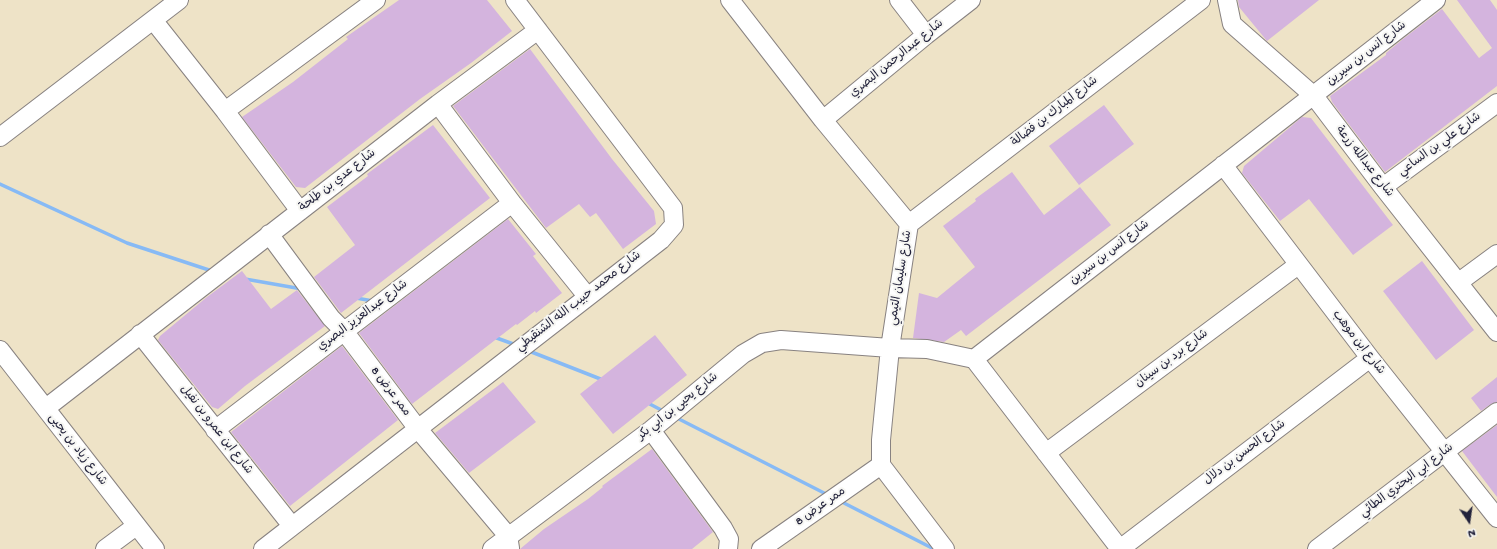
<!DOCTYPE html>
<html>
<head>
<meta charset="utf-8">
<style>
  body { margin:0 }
  #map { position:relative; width:1497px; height:549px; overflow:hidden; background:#eee3c7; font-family:"Gochi Hand",sans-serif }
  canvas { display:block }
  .north { position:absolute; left:1449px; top:501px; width:40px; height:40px; -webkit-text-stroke:3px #f6f6f2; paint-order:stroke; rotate:167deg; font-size:11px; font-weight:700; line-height:16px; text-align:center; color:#22223b }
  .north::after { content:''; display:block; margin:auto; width:14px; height:18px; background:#22223b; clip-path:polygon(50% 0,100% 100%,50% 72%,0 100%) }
</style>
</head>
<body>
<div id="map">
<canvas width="1497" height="549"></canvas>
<div class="north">N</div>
</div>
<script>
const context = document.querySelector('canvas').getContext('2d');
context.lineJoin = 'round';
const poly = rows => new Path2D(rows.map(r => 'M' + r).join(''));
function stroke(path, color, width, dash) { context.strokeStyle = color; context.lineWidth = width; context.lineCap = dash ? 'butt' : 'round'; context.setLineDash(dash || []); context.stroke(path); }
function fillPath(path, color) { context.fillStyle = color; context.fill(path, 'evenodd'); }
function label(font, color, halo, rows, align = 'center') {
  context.font = font + ' "Gochi Hand","Playpen Sans Arabic",sans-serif'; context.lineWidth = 4; context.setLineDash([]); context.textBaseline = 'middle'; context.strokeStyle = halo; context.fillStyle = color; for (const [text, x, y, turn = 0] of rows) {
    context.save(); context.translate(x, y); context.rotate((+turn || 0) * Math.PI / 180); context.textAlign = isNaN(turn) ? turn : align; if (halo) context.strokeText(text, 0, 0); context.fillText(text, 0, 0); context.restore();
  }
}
const stream = poly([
  [0,184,127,243,212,271],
  [245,279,302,289],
  [356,298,373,301],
  [494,337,516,345],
  [529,351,603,380],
  [646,402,665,412],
  [675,417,828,495],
  [840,501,934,549]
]);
const building = poly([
  [399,0,487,0,512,31,471,63,420,99,305,188,296,187,242,117,293,82,348,39,346,37],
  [1238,0,1319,0,1267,41,1239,7],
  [1457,0,1490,0,1497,10,1497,86,1385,172,1332,102,1330,96,1386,55,1386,53,1403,39,1442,9,1479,58,1492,48],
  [530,49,612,159,654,211,656,224,623,249,596,213,590,217,579,204,546,228,453,106],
  [1104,105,1134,144,1079,185,1049,146],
  [1302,117,1311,118,1393,225,1353,255,1309,199,1280,221,1242,173,1244,166],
  [433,125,490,198,341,313,314,277,355,245,327,207,368,176,367,174],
  [1012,172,1044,215,1080,187,1111,225,966,336,961,330,944,342,913,338,919,293,937,298,975,267,943,226,976,201,975,199],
  [508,219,536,254,533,256,562,293,536,313,535,311,517,325,516,324,412,404,359,333],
  [1422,261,1474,330,1436,360,1383,291],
  [242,271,271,309,297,290,325,326,245,386,218,409,212,407,158,340,160,336,207,297],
  [655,335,687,375,613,434,580,394],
  [342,346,398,420,290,506,231,432],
  [1497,377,1497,402,1491,404,1481,411,1471,398],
  [503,382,536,422,469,473,435,433],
  [1497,425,1497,497,1462,451],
  [652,449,713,532,692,549,520,549,544,529,588,499,603,487,602,486]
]);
const minor = poly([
  [730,0,823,120,909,224,890,348,881,440,881,465,945,549],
  [899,0,926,35],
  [1227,0,1232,24,1314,96,1383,187,1497,332],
  [153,20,225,111,300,211],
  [438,104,512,203,587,296],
  [225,111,376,0],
  [823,120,926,35,971,0],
  [0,137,179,0],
  [1223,165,1370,358,1497,518],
  [1383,187,1497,103],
  [909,224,1201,0],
  [269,234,331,318,344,331,418,429,508,536,510,548],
  [1459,282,1497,254],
  [140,334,292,526],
  [0,350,155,549],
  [46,408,438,104,538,30],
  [215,430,512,203],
  [651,430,723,528,729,539,728,549],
  [1046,453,1298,265],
  [105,549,136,526],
  [263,549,661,240,674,225,673,208,515,0],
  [492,549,651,430,743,354,762,343,781,340,890,348,927,349,974,359],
  [761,549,881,465],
  [1120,549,974,359,1436,0],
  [1120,549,1370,358],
  [1317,549,1497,412]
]);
const streetNames = [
  ["شارع انس بن سيرين",1367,54,-38],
  ["شارع عبدالرحمن البصري",897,59,-39],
  ["شارع المبارك بن فضالة",1055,112,-38],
  ["شارع علي بن الساعي",1440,145,-36],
  ["شارع عبدالله زرعة",1364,162,52],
  ["شارع عدي بن طلحة",338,181,-38],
  ["شارع انس بن سيرين",1110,253,-38],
  ["شارع سليمان التيمي",901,278,-81],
  ["شارع محمد حبيب الله الشنقيطي",579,302,-38],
  ["شارع عبدالعزيز البصري",363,316,-37],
  ["شارع ابن موهب",1358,343,52],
  ["شارع برد بن سينان",1172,359,-37],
  ["ممر عرض 8",390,392,53],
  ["شارع يحيى بن ابي بكر",678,407,-39],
  ["شارع ابن عمرو بن نفيل",216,430,52],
  ["شارع زياد بن يحيى",77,450,52],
  ["شارع الحسن بن دلال",1245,453,-37],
  ["شارع ابي البحتري الطائي",1407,481,-37],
  ["ممر عرض 8",821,507,-35]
];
stroke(stream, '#87baf5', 3.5);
fillPath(building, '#d4b4de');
stroke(minor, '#888281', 20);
stroke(minor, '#fff', 18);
label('12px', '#22223b', '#f6f6f2', streetNames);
</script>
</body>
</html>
